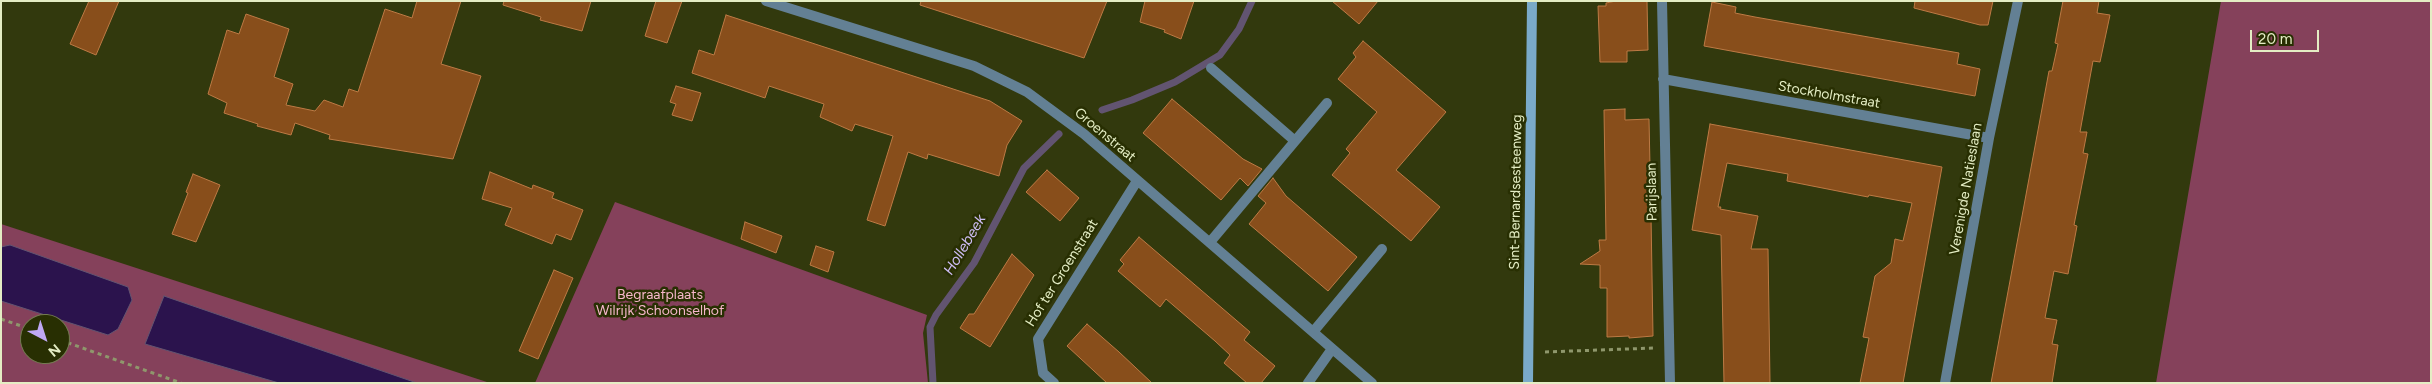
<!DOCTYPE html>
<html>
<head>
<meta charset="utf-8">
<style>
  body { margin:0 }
  #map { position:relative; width:2432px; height:384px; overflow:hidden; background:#32390d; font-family:Figtree,sans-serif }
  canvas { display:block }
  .frame { position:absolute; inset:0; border:2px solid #e4edc4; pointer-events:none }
  .north { position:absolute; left:20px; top:314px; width:50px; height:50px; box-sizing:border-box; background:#282f02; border:1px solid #737b50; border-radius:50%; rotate:140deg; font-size:14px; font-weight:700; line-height:20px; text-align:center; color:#e4edc4 }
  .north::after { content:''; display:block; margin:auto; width:18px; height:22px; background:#bfa8f4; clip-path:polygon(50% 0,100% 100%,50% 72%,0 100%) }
  .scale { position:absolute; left:2250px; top:30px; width:69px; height:22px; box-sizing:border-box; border:2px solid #e4edc4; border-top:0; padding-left:6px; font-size:15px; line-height:18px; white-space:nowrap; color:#e4edc4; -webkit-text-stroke:4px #282f02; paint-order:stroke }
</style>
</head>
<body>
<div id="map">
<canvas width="2432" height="384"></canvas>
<div class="frame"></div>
<div class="north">N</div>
<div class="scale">20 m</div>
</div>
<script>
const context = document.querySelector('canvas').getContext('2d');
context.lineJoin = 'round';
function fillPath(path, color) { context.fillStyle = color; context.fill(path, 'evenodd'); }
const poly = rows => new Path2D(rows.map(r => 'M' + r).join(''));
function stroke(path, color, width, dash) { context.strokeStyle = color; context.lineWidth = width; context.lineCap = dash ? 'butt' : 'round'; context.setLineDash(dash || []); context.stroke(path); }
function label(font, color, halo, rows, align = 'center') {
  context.font = font + ' Figtree,sans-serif'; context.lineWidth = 5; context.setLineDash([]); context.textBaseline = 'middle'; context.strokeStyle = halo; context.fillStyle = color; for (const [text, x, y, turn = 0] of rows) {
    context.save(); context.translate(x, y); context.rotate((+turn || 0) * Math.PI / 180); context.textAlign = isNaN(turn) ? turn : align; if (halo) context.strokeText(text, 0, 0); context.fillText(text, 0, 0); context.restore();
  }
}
const green = poly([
  [2221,1,2431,1,2431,383,2156,383],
  [615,202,927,315,923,333,928,383,535,383],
  [1,224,490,383,1,383],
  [30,324,60,324,60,354,30,354]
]);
const water = poly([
  [10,245,128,287,132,300,118,329,108,335,1,301,1,247,10,245],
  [164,296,417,383,279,383,145,344,164,296]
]);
const stream = poly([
  [1102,110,1132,100,1175,82,1220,55,1239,29,1252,1],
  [933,383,930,327,936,315,974,263,1024,168,1059,134]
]);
const building = poly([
  [89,1,119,1,96,55,70,44,89,1],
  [417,1,461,1,441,64,481,76,453,159,329,139,330,135,295,123,291,135,257,126,258,124,224,113,227,103,208,94,227,30,239,34,246,14,289,29,274,77,293,84,286,105,315,111,324,100,343,107,349,89,358,92,385,9,412,18,417,1],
  [504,1,591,1,582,31,540,20,541,17,503,5,504,1],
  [656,1,682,1,667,43,645,36,656,1],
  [921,1,1107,1,1084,58,920,5,921,1],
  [1145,1,1194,1,1181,39,1164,32,1165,30,1140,22,1145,1],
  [1332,1,1378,1,1359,24,1332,1],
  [1616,1,1647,1,1648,50,1627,51,1627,62,1600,62,1598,6,1606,6,1606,3,1616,1],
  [1915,1,1993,1,1988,25,1980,25,1914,8,1915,1],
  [2063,1,2099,1,2097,13,2110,15,2100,62,2093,61,2082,121,2080,132,2087,132,2083,153,2088,154,2074,225,2077,226,2068,274,2054,271,2045,318,2057,320,2052,344,2058,345,2052,383,1991,383,2049,71,2052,71,2058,44,2055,43,2063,1],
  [1712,2,1736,7,1735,13,1755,17,1959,53,1957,64,1980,69,1975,96,1704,46,1712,2],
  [726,15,990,101,1022,121,1007,145,999,176,928,154,927,159,908,152,885,226,867,220,893,136,855,124,852,131,820,117,824,104,769,86,765,98,692,73,699,50,714,55,726,15],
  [1363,41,1446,112,1396,170,1440,207,1411,241,1332,175,1350,153,1346,149,1377,112,1338,79,1356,57,1353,53,1363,41],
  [676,86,701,93,692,121,672,115,676,104,670,102,676,86],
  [1172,99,1243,159,1262,169,1248,186,1240,178,1221,200,1143,133,1172,99],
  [1625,109,1625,120,1649,119,1651,215,1653,336,1629,338,1629,336,1607,337,1607,288,1600,288,1600,265,1580,264,1600,251,1599,240,1606,240,1604,110,1625,109],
  [1710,124,1942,167,1903,383,1860,383,1869,338,1863,337,1875,276,1891,263,1895,239,1903,241,1912,203,1869,195,1868,197,1787,181,1788,174,1727,163,1718,207,1721,207,1720,209,1758,216,1751,249,1768,249,1770,383,1724,383,1721,235,1692,230,1710,124],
  [1047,170,1079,198,1060,221,1026,192,1047,170],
  [490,172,532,189,533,185,554,193,552,198,583,210,571,240,556,234,552,244,505,225,512,208,482,199,490,172],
  [193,174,220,185,196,242,172,234,188,193,186,192,193,174],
  [1273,178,1286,196,1357,257,1328,291,1249,224,1266,203,1258,196,1273,178],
  [745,222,782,236,776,253,741,239,745,222],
  [1139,237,1250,332,1244,340,1275,366,1261,383,1247,383,1224,363,1230,355,1215,341,1166,299,1160,307,1118,271,1124,264,1120,260,1139,237],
  [816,246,834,252,828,272,810,265,816,246],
  [1012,254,1034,275,990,347,960,328,969,314,974,314,1012,254],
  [554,270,573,278,538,359,519,351,554,270],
  [1087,324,1119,352,1152,383,1107,383,1067,346,1087,324]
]);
const path = poly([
  [1,319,30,329],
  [60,340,181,383],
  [1545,352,1654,348]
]);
const minor = poly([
  [766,1,974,66,1027,92,1084,134,1372,383],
  [1662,1,1670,383],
  [1211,68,1295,141],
  [1663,79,1989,138],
  [1211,241,1327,103],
  [1313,332,1382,249],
  [1054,383,1043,373,1038,339,1137,181],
  [1308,383,1332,349],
  [1945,383,1989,138,2018,1]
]);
const secondary = poly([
  [1528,383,1532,1]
]);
const streetNames = [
  ["Stockholmstraat",1829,95,10],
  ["Groenstraat",1105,135,40],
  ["Verenigde Natieslaan",1966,189,-80],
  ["Sint-Bernardsesteenweg",1516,192,-89],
  ["Parijslaan",1652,192,-91],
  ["Hof ter Groenstraat",1062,273,-58]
];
const parkNames = [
  ["Begraafplaats",660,295],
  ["Wilrijk Schoonselhof",660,311]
];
const waterNames = [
  ["Hollebeek",965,245,-59]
];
fillPath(green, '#85415b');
fillPath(water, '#2b134d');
stroke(water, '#625471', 1);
stroke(stream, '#625471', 7);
fillPath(building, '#884e1b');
stroke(building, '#bd7a45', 1);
stroke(path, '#8f976c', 3, [4, 4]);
stroke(minor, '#638094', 10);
stroke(secondary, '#7aaac9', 10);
label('14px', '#e4edc4', '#282f02', streetNames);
label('14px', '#f6b6cb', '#282f02', parkNames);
label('italic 15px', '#ccbcf3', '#282f02', waterNames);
</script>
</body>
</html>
